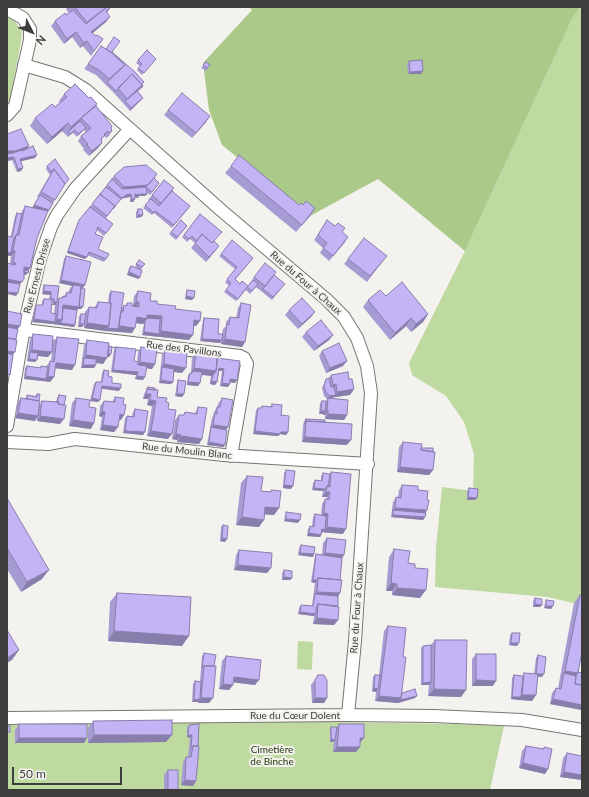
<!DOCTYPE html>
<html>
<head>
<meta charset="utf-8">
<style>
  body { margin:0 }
  #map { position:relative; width:589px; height:797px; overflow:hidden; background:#f4f2ee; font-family:Lato,sans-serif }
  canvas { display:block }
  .frame { position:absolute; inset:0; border:8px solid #3d3d3b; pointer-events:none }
  .north { position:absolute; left:12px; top:12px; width:40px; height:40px; -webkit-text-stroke:3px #f4f2ee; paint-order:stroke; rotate:132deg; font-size:11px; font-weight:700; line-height:16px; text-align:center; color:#3d3d3b }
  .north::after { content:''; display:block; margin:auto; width:14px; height:18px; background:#3d3d3b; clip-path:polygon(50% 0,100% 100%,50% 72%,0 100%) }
  .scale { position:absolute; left:12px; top:767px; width:110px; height:18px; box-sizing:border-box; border:2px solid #3d3d3b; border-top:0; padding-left:5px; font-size:12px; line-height:14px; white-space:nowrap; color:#3d3d3b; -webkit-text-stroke:3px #f4f2ee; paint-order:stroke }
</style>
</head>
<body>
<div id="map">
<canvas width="589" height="797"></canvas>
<div class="frame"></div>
<div class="north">N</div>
<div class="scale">50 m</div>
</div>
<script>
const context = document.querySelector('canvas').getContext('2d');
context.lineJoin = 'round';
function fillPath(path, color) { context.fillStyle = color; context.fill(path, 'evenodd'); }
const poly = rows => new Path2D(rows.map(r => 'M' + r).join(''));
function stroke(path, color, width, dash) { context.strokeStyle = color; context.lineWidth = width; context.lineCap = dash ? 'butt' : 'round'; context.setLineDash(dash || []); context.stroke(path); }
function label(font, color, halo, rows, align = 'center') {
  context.font = font + ' Lato,sans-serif'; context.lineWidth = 4; context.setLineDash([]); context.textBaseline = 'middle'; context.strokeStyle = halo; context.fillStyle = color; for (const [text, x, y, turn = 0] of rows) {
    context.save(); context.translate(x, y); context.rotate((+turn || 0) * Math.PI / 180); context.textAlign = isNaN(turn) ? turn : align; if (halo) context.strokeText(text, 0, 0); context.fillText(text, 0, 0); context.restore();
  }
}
const green = poly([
  [580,7,582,7,582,605,547,597,435,587,436,548,442,487,473,491,474,454,464,422,446,396,412,375,409,363,465,251,572,19],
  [7,16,14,20,22,31,21,42,10,99,7,104],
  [298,641,313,642,312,670,297,669],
  [263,721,458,724,504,726,490,790,7,790,7,725,200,723]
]);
const forest = poly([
  [249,7,580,7,572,19,465,251,378,179,310,216,222,145,209,110,203,63,252,10]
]);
const street = poly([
  [7,9,23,18,30,29,30,40,15,106,7,115],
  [24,65,65,77,86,90,222,211,326,299,344,317,357,338,367,366,371,393,355,641,348,715],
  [24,330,240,356,244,358,247,364,231,456],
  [7,426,25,322,40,259,51,227,57,215,75,189,130,129],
  [7,442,48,444,75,439,224,455,368,464],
  [7,718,348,715,434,716,522,720,582,730]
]);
const wall = poly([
  [67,7,111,7,107,13,106,22,92,33,96,36,103,39,91,56,83,46,80,48,72,37,64,44,51,26,55,21,69,13,66,9],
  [101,46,112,52,144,82,142,84,143,86,142,88,138,91,143,98,130,111,114,93,96,75,84,69],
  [156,59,142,75,137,70,140,66,136,63,138,60],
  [409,61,421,74,408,74,407,64],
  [206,62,210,65,206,71,201,68],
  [64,94,89,98,97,104,96,106,111,128,112,131,109,136,106,138,104,136,101,141,102,143,98,148,89,156,83,150,84,149,78,141,81,136,86,132,84,130,77,137,73,133,68,137,62,131,47,144,30,126,35,118,55,107,60,103,59,101],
  [168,110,206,122,192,138,164,115],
  [7,134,28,149,35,158,20,161,21,171,17,172,12,160,7,161],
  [47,166,65,184,48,211,37,238,30,268,26,275,24,275,19,285,16,296,10,264,11,256,7,255,15,216,17,213,21,214,22,211,25,206,32,208,39,198,37,197,50,175,46,169],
  [231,166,299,205,303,205,315,208,310,216,296,232,225,173],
  [157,174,154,178,159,183,150,195,146,192,147,194,145,196,139,196,138,198,135,197,133,202,130,202,130,197,124,198,120,200,106,218,113,224,104,236,97,230,95,234,98,249,106,259,104,262,87,255,85,259,67,253,78,222,114,176],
  [172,191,189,208,172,228,154,213,152,215,143,208,149,201,148,200,152,195],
  [138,209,143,215,141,217,136,218,136,212],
  [200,214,214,242,219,246,206,262,191,248,195,243,190,239,187,242,182,237],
  [327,220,342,232,345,242,329,261,320,253,323,248,314,240],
  [187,226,176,240,169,234,171,232],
  [221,254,253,258,235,280,240,284,248,286,254,277,274,275,285,284,272,300,256,287,250,294,246,290,236,301,224,292,229,286,225,282,235,269,219,256],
  [66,256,83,288,81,288,81,309,78,309,77,310,75,325,74,327,53,324,32,322,35,307,36,305,42,305,42,301,44,299,49,299,50,295,42,294,43,287,44,285,59,286,57,301,59,298,61,298,63,296,64,296,67,292,69,292,69,290,72,286,59,283,64,259],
  [51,302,53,302,52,305,55,305,54,314,51,313],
  [348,259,383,261,367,282,344,264],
  [139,260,145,264,141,269,139,279,127,275,129,268,131,266,137,268,135,266],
  [187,290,192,300,185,299,186,293],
  [111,291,121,309,124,305,126,305,127,303,133,306,134,296,138,291,150,301,157,304,175,309,200,321,196,326,194,326,189,340,142,335,144,324,136,323,132,333,84,328,84,325,82,327,78,327,79,316,81,314,85,314,85,312,89,307,94,308,98,302,108,303,109,294],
  [386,296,428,314,423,322,411,332,406,326,390,340,363,307,368,300],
  [241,303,245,342,242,347,221,344,221,342,220,343,200,341,203,320,204,318,218,334,222,334,223,329,226,326,226,322,230,317,236,318,238,308],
  [289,310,315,312,311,317,298,329,285,315],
  [306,332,333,335,329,340,314,351,302,337],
  [33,334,52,352,48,357,37,356,35,362,27,361,30,339],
  [57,337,72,370,55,368,54,377,50,382,24,379,25,368,27,366,40,368,41,366,46,367,50,361,51,361,53,342],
  [87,340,109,346,111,354,109,357,107,357,103,364,96,362,94,368,81,368,84,345],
  [116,347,134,361,137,362,138,352,141,347,155,364,152,369,146,368,143,380,135,379,136,375,111,372,114,349],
  [165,350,182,373,174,372,173,382,171,384,159,383,162,355],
  [322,351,343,366,326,373,319,356],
  [196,353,217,358,235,383,230,382,228,387,220,386,222,371,219,371,217,382,215,385,210,384,211,376,201,375,198,386,187,385,188,375,190,373,191,373,192,358],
  [104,370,112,383,119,391,102,389,98,402,90,401,94,384,96,382,101,382,102,373],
  [331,375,349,379,354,389,350,395,330,398,347,415,344,420,325,419,325,415,323,415,324,414,319,414,320,403,322,401,326,401,327,399,324,396,322,388,326,379,329,378],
  [178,380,184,394,182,397,175,396,177,383],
  [148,387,155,390,157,397,166,402,168,409,168,439,147,436,152,406,147,405,148,399,143,399,144,394],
  [37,394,40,405,42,401,56,402,57,398,59,395,60,424,37,421,37,417,35,421,15,418,17,403,21,398,25,399,27,395,35,396],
  [115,397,123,404,124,415,121,420,119,420,118,427,114,432,100,430,102,417,99,416,100,406,104,401,112,402],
  [76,398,89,407,91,429,69,426,72,403],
  [222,398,228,427,226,429,225,445,223,447,207,445,212,418,213,416,214,412,217,407,218,404],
  [272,404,281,416,288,432,286,435,280,434,278,436,253,434,256,410,258,408,261,408,262,406,270,407],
  [198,407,202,439,199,444,177,442,177,440,172,439,175,420,179,415,183,415,185,412,195,413],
  [135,409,145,432,143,435,123,433,125,418,127,416,132,416,133,412],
  [306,419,325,422,347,445,302,442,303,426,304,421],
  [403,442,421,448,433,470,429,475,397,472,399,447],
  [286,470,291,489,283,488,284,473],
  [331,472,343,534,322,532,321,535,320,537,307,536,308,529,310,526,312,527,313,517,315,514,321,515,322,504,325,499,326,499,327,497,322,497,323,491,312,490,313,483,315,480,321,481,321,476,323,473,330,475],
  [247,476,261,491,270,492,271,490,279,508,274,515,264,514,259,527,236,525,241,483],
  [402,485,418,490,426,513,425,517,423,520,391,517,393,502,396,497,398,497,399,490],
  [469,488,475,500,467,500,467,491],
  [7,498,42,579,21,592,7,569],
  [286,512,298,523,284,521,285,515],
  [223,525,225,542,220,541,221,527],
  [327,538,344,555,342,558,340,580,340,593,338,596,338,620,334,625,313,624,314,616,298,614,299,608,301,605,312,606,315,583,311,582,315,556,316,554,322,555,323,543],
  [301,545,314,554,313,557,298,555,299,548],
  [394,549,408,563,415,568,420,598,392,595,392,591,386,591,389,557],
  [239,550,271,568,267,573,234,570,236,555],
  [284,570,292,578,290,580,282,580,282,573],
  [117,593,182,646,108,641,110,602],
  [580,595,578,672,582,673,582,710,550,704,552,693,556,688,558,688,574,603],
  [535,598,540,607,533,607,533,601],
  [546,600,553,606,551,609,544,608,545,603],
  [388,626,403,657,402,693,415,698,398,703,375,701,376,692,372,691,373,677,375,675,379,675,384,631],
  [512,633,517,646,509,645,510,635],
  [435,640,461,697,428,696,429,685,421,685,421,648,423,646,431,645],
  [204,653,209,703,198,703,198,702,192,702,193,684,195,681,200,681,202,656],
  [476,654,493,686,472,686,472,659],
  [538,655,542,677,537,677,536,695,532,701,511,699,512,678,514,675,523,676,524,673,534,674,536,658],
  [226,656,255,685,233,682,233,685,229,690,219,689,222,661],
  [318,675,327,698,324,703,312,703,311,685],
  [93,721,166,742,88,743,88,728],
  [19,724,84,743,15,743,15,730],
  [199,724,196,781,193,786,181,785,183,762,186,757,188,757,190,738,187,737,187,728,189,725],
  [339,724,360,743,356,752,333,752,334,741,333,742,330,742,330,729,331,727,337,727],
  [526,746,543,749,544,747,548,769,545,774,519,768,522,751],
  [567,753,582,756,582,786,581,785,582,780,560,777,563,758],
  [168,770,178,790,164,790,164,775]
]);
const shadedWall = poly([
  [110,17,106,22,88,37,91,32],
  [76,32,72,37,64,44,67,39],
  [87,41,83,46,80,48,84,43],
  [423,71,421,74,408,74,410,72],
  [142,85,139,90,126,102,125,101,127,99],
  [143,98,130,111,131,108],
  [97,104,92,111,81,118,78,123,68,132,71,127],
  [210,116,206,122,192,138,196,133],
  [68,123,62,131,47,144,52,137],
  [102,143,98,148,89,156,92,151],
  [29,146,25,152,7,156,7,151],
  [37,155,35,158,18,162,20,159],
  [14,157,12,160,7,161,7,158],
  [23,168,21,171,17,172,18,169],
  [148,185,144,190,120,192,124,187],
  [131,194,130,197,124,198,121,200,126,195],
  [135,194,147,194,145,196,139,196,138,198,133,197],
  [132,199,135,199,133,202,130,202],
  [34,205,49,210,48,212,32,208],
  [315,208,310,216,296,232,302,225],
  [138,215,143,215,141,217,136,218],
  [348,237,345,242,329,261,333,256],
  [219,246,215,251,206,262,209,257],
  [13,250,15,251,11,256,9,256],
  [68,251,87,257,85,259,67,253],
  [7,252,11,253,9,256,7,255],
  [24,267,30,268,26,275,24,275],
  [129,272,140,277,139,279,127,275],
  [7,279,24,279,18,287,7,285],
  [61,280,85,285,83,288,59,283],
  [44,291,51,292,50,295,42,294],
  [7,292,18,293,16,296,7,294],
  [186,296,194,298,192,300,185,299],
  [54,302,57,302,55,305,52,305],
  [136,302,139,302,136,307,132,307],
  [63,305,77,306,83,307,81,309,78,309,75,312,61,311],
  [315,312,311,317,298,329,302,324],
  [428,314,423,322,411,332,416,324],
  [147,315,162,316,159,322,146,320,143,324,133,323,137,317],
  [411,318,406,326,390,340,395,333],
  [34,319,55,322,57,319,75,325,74,327,53,324,32,322],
  [194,320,200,321,196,326,191,325],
  [87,323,109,326,105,331,84,328],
  [7,324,20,326,16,331,7,330],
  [80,324,84,324,82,327,78,327],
  [119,326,135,328,132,333,105,331,107,328,118,329],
  [161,331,193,335,189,340,142,335,144,332,159,334],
  [333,335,329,340,314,351,318,346],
  [202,339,222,340,220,343,200,341],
  [225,339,245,342,242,347,221,344],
  [32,350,52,352,48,357,30,355,30,352],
  [7,351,15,352,11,357,7,356],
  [106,354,111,354,109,357,105,356],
  [86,355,107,358,103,364,84,361,84,358],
  [29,359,37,360,35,362,27,361],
  [347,361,343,366,326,373,330,368],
  [140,362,155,364,152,369,136,367],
  [56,363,75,365,72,370,52,368],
  [164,364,186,368,182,373,162,370,162,367,160,369],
  [83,365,96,365,94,368,81,368],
  [194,368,216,371,212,376,192,373,193,371,191,373],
  [219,368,224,369,222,371,217,371],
  [113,370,138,372,136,375,111,372],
  [25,376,46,379,44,381,24,379],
  [48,376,54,377,50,382,44,381],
  [137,376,145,377,143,380,135,379],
  [230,379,237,380,235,383,229,382],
  [161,380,173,382,171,384,159,383],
  [211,381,217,382,215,385,210,384],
  [188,382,200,383,198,386,187,385],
  [222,383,230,384,228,387,220,386],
  [336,384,333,389,329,390,333,385],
  [102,386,121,388,119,391,100,388],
  [354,389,350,395,334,397,328,399,330,396,336,395,337,392],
  [146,394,151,394,148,399,143,399],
  [177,394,184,394,182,397,175,396],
  [92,398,100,400,98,402,90,401],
  [150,400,156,401,152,406,147,405],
  [327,410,328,410,325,415,323,415],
  [102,411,105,412,102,417,99,416],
  [321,411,325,411,324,414,319,414],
  [18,413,38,416,35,421,15,418],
  [120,414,124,415,121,420,116,419],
  [328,414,347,415,344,420,325,419],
  [40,416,64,419,60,424,37,421],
  [73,420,94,423,91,429,69,426],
  [103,425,118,427,114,432,100,430],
  [213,425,228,427,224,432,211,427],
  [125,431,145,432,143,435,123,433],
  [151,431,172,434,168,439,147,436],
  [255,431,281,432,288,432,286,435,280,434,278,436,253,434],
  [176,434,181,435,177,440,172,439],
  [181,436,202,439,199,444,177,442],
  [305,437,351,440,347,445,302,442],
  [209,442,225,445,223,447,207,445],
  [400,467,433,470,429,475,397,472],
  [284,485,293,486,291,489,283,488],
  [314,488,325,489,323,491,312,490],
  [326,492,330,492,327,497,322,497],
  [468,497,477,498,475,500,467,500],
  [265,507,279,508,274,515,260,514],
  [395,508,427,510,424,516,393,510],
  [324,513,328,514,325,519,321,518],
  [393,515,425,517,423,520,391,517],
  [242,517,264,520,259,527,236,525],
  [286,519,300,520,298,523,284,521],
  [327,527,346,529,343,534,320,532,322,529,325,530],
  [309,533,321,535,320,537,307,536],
  [222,538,227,539,225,542,220,541],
  [300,553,314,554,313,557,298,555],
  [325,553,344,555,341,560,321,558],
  [238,565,271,568,267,573,234,570],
  [49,570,42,579,21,592,27,582],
  [284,577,292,578,290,580,282,580],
  [313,580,317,580,315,583,311,582],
  [391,583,397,584,392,591,386,591],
  [397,588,426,590,420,598,392,595],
  [317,592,340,593,337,598,315,594],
  [535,604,542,605,540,607,533,607],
  [546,606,553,606,551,609,544,608],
  [300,612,316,614,314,616,298,614],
  [317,618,338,620,334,625,313,624],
  [114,631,189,636,182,646,108,641],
  [511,643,519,643,517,646,509,645],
  [19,650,12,660,7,663,7,658],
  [565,671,578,673,572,681,564,673],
  [536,674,544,674,542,677,534,676],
  [234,677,259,680,255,685,230,682],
  [476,680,496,681,493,686,472,686],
  [431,682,429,685,421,685,423,683],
  [223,684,233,685,229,690,219,689],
  [374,688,378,689,376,692,372,691],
  [434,689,466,690,461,697,428,696],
  [522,695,536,695,532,701,519,700],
  [379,696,401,698,417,696,415,698,398,703,375,701],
  [512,697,521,697,519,700,511,699],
  [201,698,213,698,209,703,198,703],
  [315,698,327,698,324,703,312,703],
  [200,699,198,702,192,702,194,700],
  [553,699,582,705,582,710,550,704],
  [94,735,172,735,166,742,88,743],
  [188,735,192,735,190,738,187,737],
  [19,738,87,738,84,743,15,743],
  [360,738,364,738,360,743,356,743],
  [331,739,335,740,333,742,330,742],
  [337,747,360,747,356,752,333,752],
  [523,763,548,769,545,774,519,768],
  [564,772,582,775,582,780,560,777],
  [185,780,196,781,193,786,181,785]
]);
const building = poly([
  [75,7,107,7,87,22,80,14,75,7],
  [107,7,111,7,106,11,110,17,91,32,96,36,97,35,103,39,94,51,87,41,84,43,76,32,67,39,55,21,65,13,66,15,73,10,86,24,107,7],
  [114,37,120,41,112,52,135,72,144,82,142,84,143,86,141,88,142,85,132,74,116,91,107,82,123,67,125,65,112,53,106,49,114,37],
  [101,46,112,53,125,65,109,79,99,70,88,64,101,46],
  [147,50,156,59,144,73,138,68,142,64,138,60,147,50],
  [422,60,423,71,410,72,409,61,422,60],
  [206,62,210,65,207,68,203,65,206,62],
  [132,74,142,85,127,99,118,88,132,74],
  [75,84,89,98,91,97,97,104,71,127,68,123,52,137,35,118,52,104,55,107,67,97,64,94,75,84],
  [137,91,143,98,131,108,125,101,137,91],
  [182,93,210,116,196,133,168,110,182,93],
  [96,106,112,126,111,128,112,131,110,133,108,131,104,134,105,135,101,139,102,143,92,151,87,145,88,144,81,136,91,128,81,118,96,106],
  [80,121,86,128,78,134,75,130,70,134,68,132,80,121],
  [21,129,29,146,15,151,7,151,7,134,21,129],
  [33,146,37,155,20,159,23,168,18,169,14,157,7,158,7,154,13,153,22,150,22,151,33,146],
  [239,155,299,205,301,203,303,205,306,201,315,208,302,225,231,166,239,155],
  [55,159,69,179,65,184,54,169,52,172,47,166,55,159],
  [146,165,157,174,148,185,124,187,114,176,124,167,146,165],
  [54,169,65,184,55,200,41,192,54,169],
  [154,178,159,183,152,192,146,187,154,178],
  [112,179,122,189,146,187,147,194,140,194,140,195,135,194,135,199,132,199,131,194,126,195,122,198,107,185,112,179],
  [164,180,174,188,161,203,152,195,164,180],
  [106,187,121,199,113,209,115,206,100,194,106,187],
  [172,191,190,206,174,225,155,211,154,213,145,205,151,199,159,206,172,191],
  [100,194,115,206,107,216,92,204,100,194],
  [40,195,53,203,49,210,34,205,40,195],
  [25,206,48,211,37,238,30,268,24,267,24,279,22,282,7,279,7,263,15,265,16,263,13,263,15,251,13,250,16,235,19,235,25,206],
  [90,207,113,224,106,233,98,227,95,234,103,237,98,249,109,254,106,259,89,252,87,257,68,251,79,220,90,207],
  [138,209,142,209,143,215,138,215,138,209],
  [17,213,22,214,17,235,16,235,14,237,11,253,7,252,7,236,12,237,17,213],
  [200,214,222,232,212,243,202,234,197,241,192,236,189,239,184,235,200,214],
  [181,220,187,226,177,237,171,232,181,220],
  [327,220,335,226,338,223,345,228,342,232,348,237,333,256,323,248,327,243,318,235,327,220],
  [202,234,212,243,214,241,219,246,209,257,195,243,202,234],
  [364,238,387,256,370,276,348,259,364,238],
  [232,240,253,258,235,279,240,284,242,281,248,286,253,280,258,284,252,291,247,287,238,299,226,290,231,283,227,279,237,267,221,254,232,240],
  [66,256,91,262,85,285,61,280,66,256],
  [139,260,145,264,142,267,136,264,139,260],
  [265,263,276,272,265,286,254,277,265,263],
  [131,266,142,270,140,277,129,272,131,266],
  [24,270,29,271,28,273,24,272,24,270],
  [274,275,285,284,273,297,263,289,274,275],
  [7,282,20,284,18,293,7,292,7,282],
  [402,282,428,314,416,324,411,318,395,333,368,300,380,290,386,296,402,282],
  [44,285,59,286,57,302,54,302,54,299,51,299,51,292,44,291,44,285],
  [73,285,81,286,79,307,63,305,62,320,57,319,59,298,63,298,63,296,66,297,67,292,71,293,73,285],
  [81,288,85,289,83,307,79,306,81,288],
  [187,290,195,291,194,298,186,296,187,290],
  [111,291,124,293,118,329,107,328,109,326,111,303,110,303,111,291],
  [138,291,151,293,150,301,157,301,157,304,176,306,175,309,201,312,200,321,194,320,193,335,161,331,162,316,147,315,147,319,137,317,135,328,119,326,121,312,123,312,124,305,127,306,127,303,132,303,132,306,139,307,139,302,136,302,138,291],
  [302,298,315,312,302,324,289,310,302,298],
  [44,299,52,299,51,313,56,314,55,322,34,319,36,305,43,305,44,299],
  [98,302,111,303,109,326,87,323,89,307,97,308,98,302],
  [241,303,251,305,245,342,225,339,227,324,229,325,230,317,239,318,241,303],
  [63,308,77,310,75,325,60,323,62,320,63,308],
  [7,311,22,314,20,326,7,324,7,311],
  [81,314,86,314,84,324,80,324,81,314],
  [147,318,160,319,159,334,144,332,145,321,147,318],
  [204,318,219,319,218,334,223,334,222,340,202,339,204,318],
  [321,320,333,335,318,346,306,332,321,320],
  [7,327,18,329,16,339,7,338,7,327],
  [33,334,53,336,52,352,32,350,33,334],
  [57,337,79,339,75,365,56,363,54,377,48,376,50,361,54,362,57,337],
  [7,338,17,340,15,352,7,351,7,338],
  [87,340,109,343,107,358,86,355,87,340],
  [339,343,347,361,330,368,322,351,339,343],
  [109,346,112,347,111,354,108,354,109,346],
  [116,347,136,349,134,361,138,362,138,365,147,366,145,377,137,376,138,372,113,370,116,347],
  [141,347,157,349,155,364,140,362,141,347],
  [165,350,187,352,186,368,164,364,165,350],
  [30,352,38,353,37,360,29,359,30,352],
  [7,353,13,355,10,375,7,374,7,353],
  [196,353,218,355,216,371,194,368,196,353],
  [84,358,96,359,96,365,83,365,84,358],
  [217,358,240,361,237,380,230,379,230,384,222,383,224,369,219,368,217,382,211,381,213,375,216,371,217,358],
  [27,366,41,368,41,366,48,367,46,379,25,376,27,366],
  [162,367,174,369,173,382,161,380,162,367],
  [104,370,109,371,108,376,112,377,112,383,121,384,121,388,102,386,100,400,92,398,96,382,102,382,104,370],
  [193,371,202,372,200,383,188,382,190,373,192,373,193,371],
  [348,372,349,379,352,379,354,389,337,392,336,384,333,385,331,375,348,372],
  [329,378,331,387,334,387,336,395,330,396,326,393,324,386,326,379,329,378],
  [178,380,186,381,184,394,177,394,178,380],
  [148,387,155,388,155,390,147,389,148,387],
  [147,389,158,390,157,397,167,398,166,402,169,403,168,409,176,410,172,434,151,431,156,401,150,400,151,394,146,394,147,389],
  [37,394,40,394,39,401,27,399,27,395,37,397,37,394],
  [59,395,66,396,64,405,58,404,59,402,57,402,59,395],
  [115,397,124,398,123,404,126,405,124,415,120,414,118,427,103,425,105,412,102,411,104,401,115,402,115,397],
  [21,398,40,401,38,416,18,413,21,398],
  [76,398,90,400,89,407,96,408,94,423,73,420,76,398],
  [222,398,233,400,228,427,213,425,215,413,217,414,217,407,220,407,222,398],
  [328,398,348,400,347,415,328,414,328,410,327,410,328,398],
  [42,401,59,402,58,404,66,405,64,419,40,416,42,401],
  [322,401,326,401,325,411,321,411,322,401],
  [272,404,282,405,281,416,282,415,289,416,288,432,281,432,280,434,255,431,258,408,262,408,262,406,272,407,272,404],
  [198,407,207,408,202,439,181,436,181,435,176,434,179,415,184,415,185,412,197,414,198,407],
  [135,409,148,411,145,432,125,431,127,416,134,417,135,409],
  [306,419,325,420,325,422,306,421,305,424,306,419],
  [306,421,352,424,351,440,305,437,306,421],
  [211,427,227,430,225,445,209,442,211,427],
  [403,442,422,444,421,450,435,452,433,470,400,467,403,442],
  [421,448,433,448,433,452,421,450,421,448],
  [286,470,295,471,293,486,284,485,286,470],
  [331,472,351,474,346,529,327,527,328,514,324,513,325,499,329,500,330,492,326,492,327,486,330,487,331,472],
  [323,473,330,474,328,486,327,486,325,489,314,488,315,480,322,481,323,473],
  [247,476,263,477,261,491,271,492,271,490,281,491,279,508,265,507,264,520,242,517,247,476],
  [402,485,418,486,418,490,428,491,427,500,429,500,427,510,395,508,396,497,401,498,402,485],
  [469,488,478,489,477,498,468,497,469,488],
  [7,498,49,570,27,582,7,548,7,498],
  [393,510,426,513,425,517,393,515,393,510],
  [286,512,301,514,300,520,286,519,286,512],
  [315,514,326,516,325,530,322,529,321,535,309,533,310,526,314,527,315,514],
  [223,525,228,526,227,539,222,538,223,525],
  [327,538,346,540,344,555,325,553,327,538],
  [301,545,315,547,314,554,300,553,301,545],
  [394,549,410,551,408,563,415,564,415,568,428,569,426,590,397,588,397,584,391,583,394,549],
  [239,550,272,553,271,568,238,565,239,550],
  [316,554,342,558,340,580,318,578,317,580,313,580,316,554],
  [284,570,292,571,292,578,284,577,284,570],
  [318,578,342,580,340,593,317,592,318,578],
  [117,593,191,597,189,636,114,631,117,593],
  [315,594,338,596,338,606,318,604,316,607,316,614,300,612,301,605,313,606,315,594],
  [580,595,582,596,582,651,578,673,565,671,580,595],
  [535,598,542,599,542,605,535,604,535,598],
  [546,600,554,601,553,606,546,606,546,600],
  [318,604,339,607,338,620,317,618,318,604],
  [388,626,406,628,403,657,406,657,401,698,379,696,388,626],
  [7,630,19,650,7,658,7,630],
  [512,633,520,633,519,643,511,643,512,633],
  [435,640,467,640,466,690,434,689,435,640],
  [431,645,431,682,423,683,423,646,431,645],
  [204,653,216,655,214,666,204,666,202,668,204,653],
  [476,654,496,654,496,681,476,680,476,654],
  [538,655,546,657,544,674,536,674,538,655],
  [226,656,261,660,259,680,234,677,233,685,223,684,226,656],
  [204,666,216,666,213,698,201,698,204,666],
  [578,672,582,673,582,685,575,684,576,676,578,672],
  [524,673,538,674,536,695,522,695,524,673],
  [564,673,576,676,575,684,582,685,582,705,553,699,556,688,561,689,564,673],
  [318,675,324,675,327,680,327,698,315,698,315,680,318,675],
  [375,675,380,675,378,689,374,688,375,675],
  [514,675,523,676,521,697,512,697,514,675],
  [195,681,201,682,200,699,194,700,195,681],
  [415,689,417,696,400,700,401,698,402,693,415,689],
  [172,720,172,735,94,735,93,721,172,720],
  [19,724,87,724,87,738,19,738,19,724],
  [199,724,198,746,193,746,191,748,192,735,188,735,189,725,199,724],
  [339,724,364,724,364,738,360,738,360,747,337,747,339,724],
  [7,726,10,726,10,732,7,732,7,726],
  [331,727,337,727,335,740,331,739,331,727],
  [193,746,199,746,196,781,185,780,186,757,191,757,193,746],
  [526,746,544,749,544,747,552,749,548,769,523,763,526,746],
  [567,753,582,756,582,775,564,772,567,753],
  [168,770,178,770,178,790,168,790,168,770]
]);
const streetNames = [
  ["Rue Ernest Drisse",37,276,-75],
  ["Rue du Four à Chaux",306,283,41],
  ["Rue des Pavillons",184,349,7],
  ["Rue du Moulin Blanc",187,451,6],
  ["Rue du Four à Chaux",357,608,-86],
  ["Rue du Cœur Dolent",295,716]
];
const parkNames = [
  ["Cimetière",272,750],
  ["de Binche",272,762]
];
fillPath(green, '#bfdaa1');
fillPath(forest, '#abc989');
stroke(street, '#777572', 14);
stroke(street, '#fff', 12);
fillPath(wall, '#a79bd3');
fillPath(shadedWall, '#887eac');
fillPath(building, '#c2b4f5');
stroke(building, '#887eac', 1);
label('10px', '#3d3d3b', '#f4f2ee', streetNames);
label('10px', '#27390b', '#f4f2ee', parkNames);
</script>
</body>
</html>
